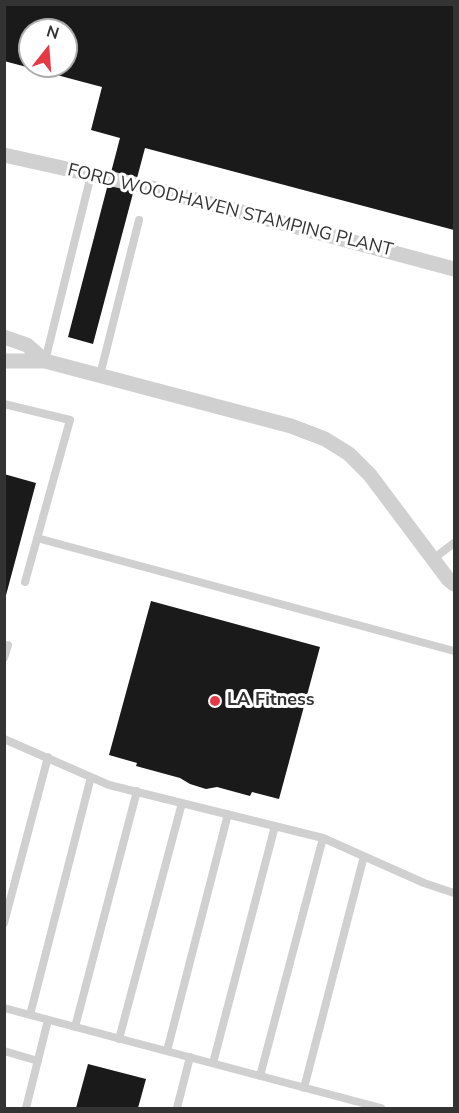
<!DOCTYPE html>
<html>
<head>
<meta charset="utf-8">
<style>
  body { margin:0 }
  #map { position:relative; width:459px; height:1113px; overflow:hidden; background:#fff; font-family:"Nunito Sans",sans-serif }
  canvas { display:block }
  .frame { position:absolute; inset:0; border:6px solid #333; pointer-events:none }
  .north { position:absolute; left:18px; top:18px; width:60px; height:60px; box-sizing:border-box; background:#fff; border:2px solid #adadad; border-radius:50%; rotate:17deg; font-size:16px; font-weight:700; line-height:24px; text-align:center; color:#333 }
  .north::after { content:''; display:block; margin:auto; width:21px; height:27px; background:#e63946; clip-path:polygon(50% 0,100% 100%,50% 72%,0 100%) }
</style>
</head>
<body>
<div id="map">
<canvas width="459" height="1113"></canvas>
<div class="frame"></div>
<div class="north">N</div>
</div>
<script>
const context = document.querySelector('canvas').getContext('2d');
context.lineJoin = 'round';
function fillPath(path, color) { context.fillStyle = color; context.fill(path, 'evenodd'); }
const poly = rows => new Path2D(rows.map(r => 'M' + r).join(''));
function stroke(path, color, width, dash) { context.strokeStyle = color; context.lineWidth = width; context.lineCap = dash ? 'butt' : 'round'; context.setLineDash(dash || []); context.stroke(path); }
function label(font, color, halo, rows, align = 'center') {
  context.font = font + ' "Nunito Sans",sans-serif'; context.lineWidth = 6; context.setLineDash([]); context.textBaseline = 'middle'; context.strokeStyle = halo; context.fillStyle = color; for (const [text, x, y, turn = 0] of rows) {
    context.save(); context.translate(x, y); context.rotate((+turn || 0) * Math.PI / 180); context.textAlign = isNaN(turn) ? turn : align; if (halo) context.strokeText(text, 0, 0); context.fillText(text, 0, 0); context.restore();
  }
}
const building = poly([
  [4,4,454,4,454,230,145,148,93,344,68,337,120,138,91,130,102,87,4,61],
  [30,30,66,30,66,66,30,66],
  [4,474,36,483,5,599,4,599],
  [151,601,320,647,279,799,252,792,250,796,217,787,206,789,190,784,180,778,136,766,137,763,109,755],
  [88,1064,146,1079,138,1108,76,1108]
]);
const lane = poly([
  [45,361,91,175],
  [100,375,139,220],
  [4,404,70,420,25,582],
  [37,538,454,651],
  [433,559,454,543],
  [4,658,8,645],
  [4,739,109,785,323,838,424,883,454,893],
  [4,923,48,757],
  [4,1008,381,1108],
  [30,1015,91,777],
  [75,1027,137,791],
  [119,1039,182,803],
  [4,1051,38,1061],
  [167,1051,228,814],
  [213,1063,275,826],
  [260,1076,323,838],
  [304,1088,364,856],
  [26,1108,48,1020],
  [177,1108,190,1057]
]);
const street = poly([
  [4,155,148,187,454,269],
  [4,337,27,345,45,361],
  [4,361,45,361,291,426,325,439,349,454,370,475,448,579,454,584]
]);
const markers = [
  [215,701,6,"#e63946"]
];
const streetNames = [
  ["FORD WOODHAVEN STAMPING PLANT",230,211,14]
];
const poiNames = [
  ["LA Fitness",227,701]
];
fillPath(building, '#1a1a1a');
stroke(lane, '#d0d0d0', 8);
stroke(street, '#d0d0d0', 15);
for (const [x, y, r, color] of markers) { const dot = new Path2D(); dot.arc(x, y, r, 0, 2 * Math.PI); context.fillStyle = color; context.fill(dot); stroke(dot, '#fff', 2); }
label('18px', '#333', '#fff', streetNames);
label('bold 18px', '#333', '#fff', poiNames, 'left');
</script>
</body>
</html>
